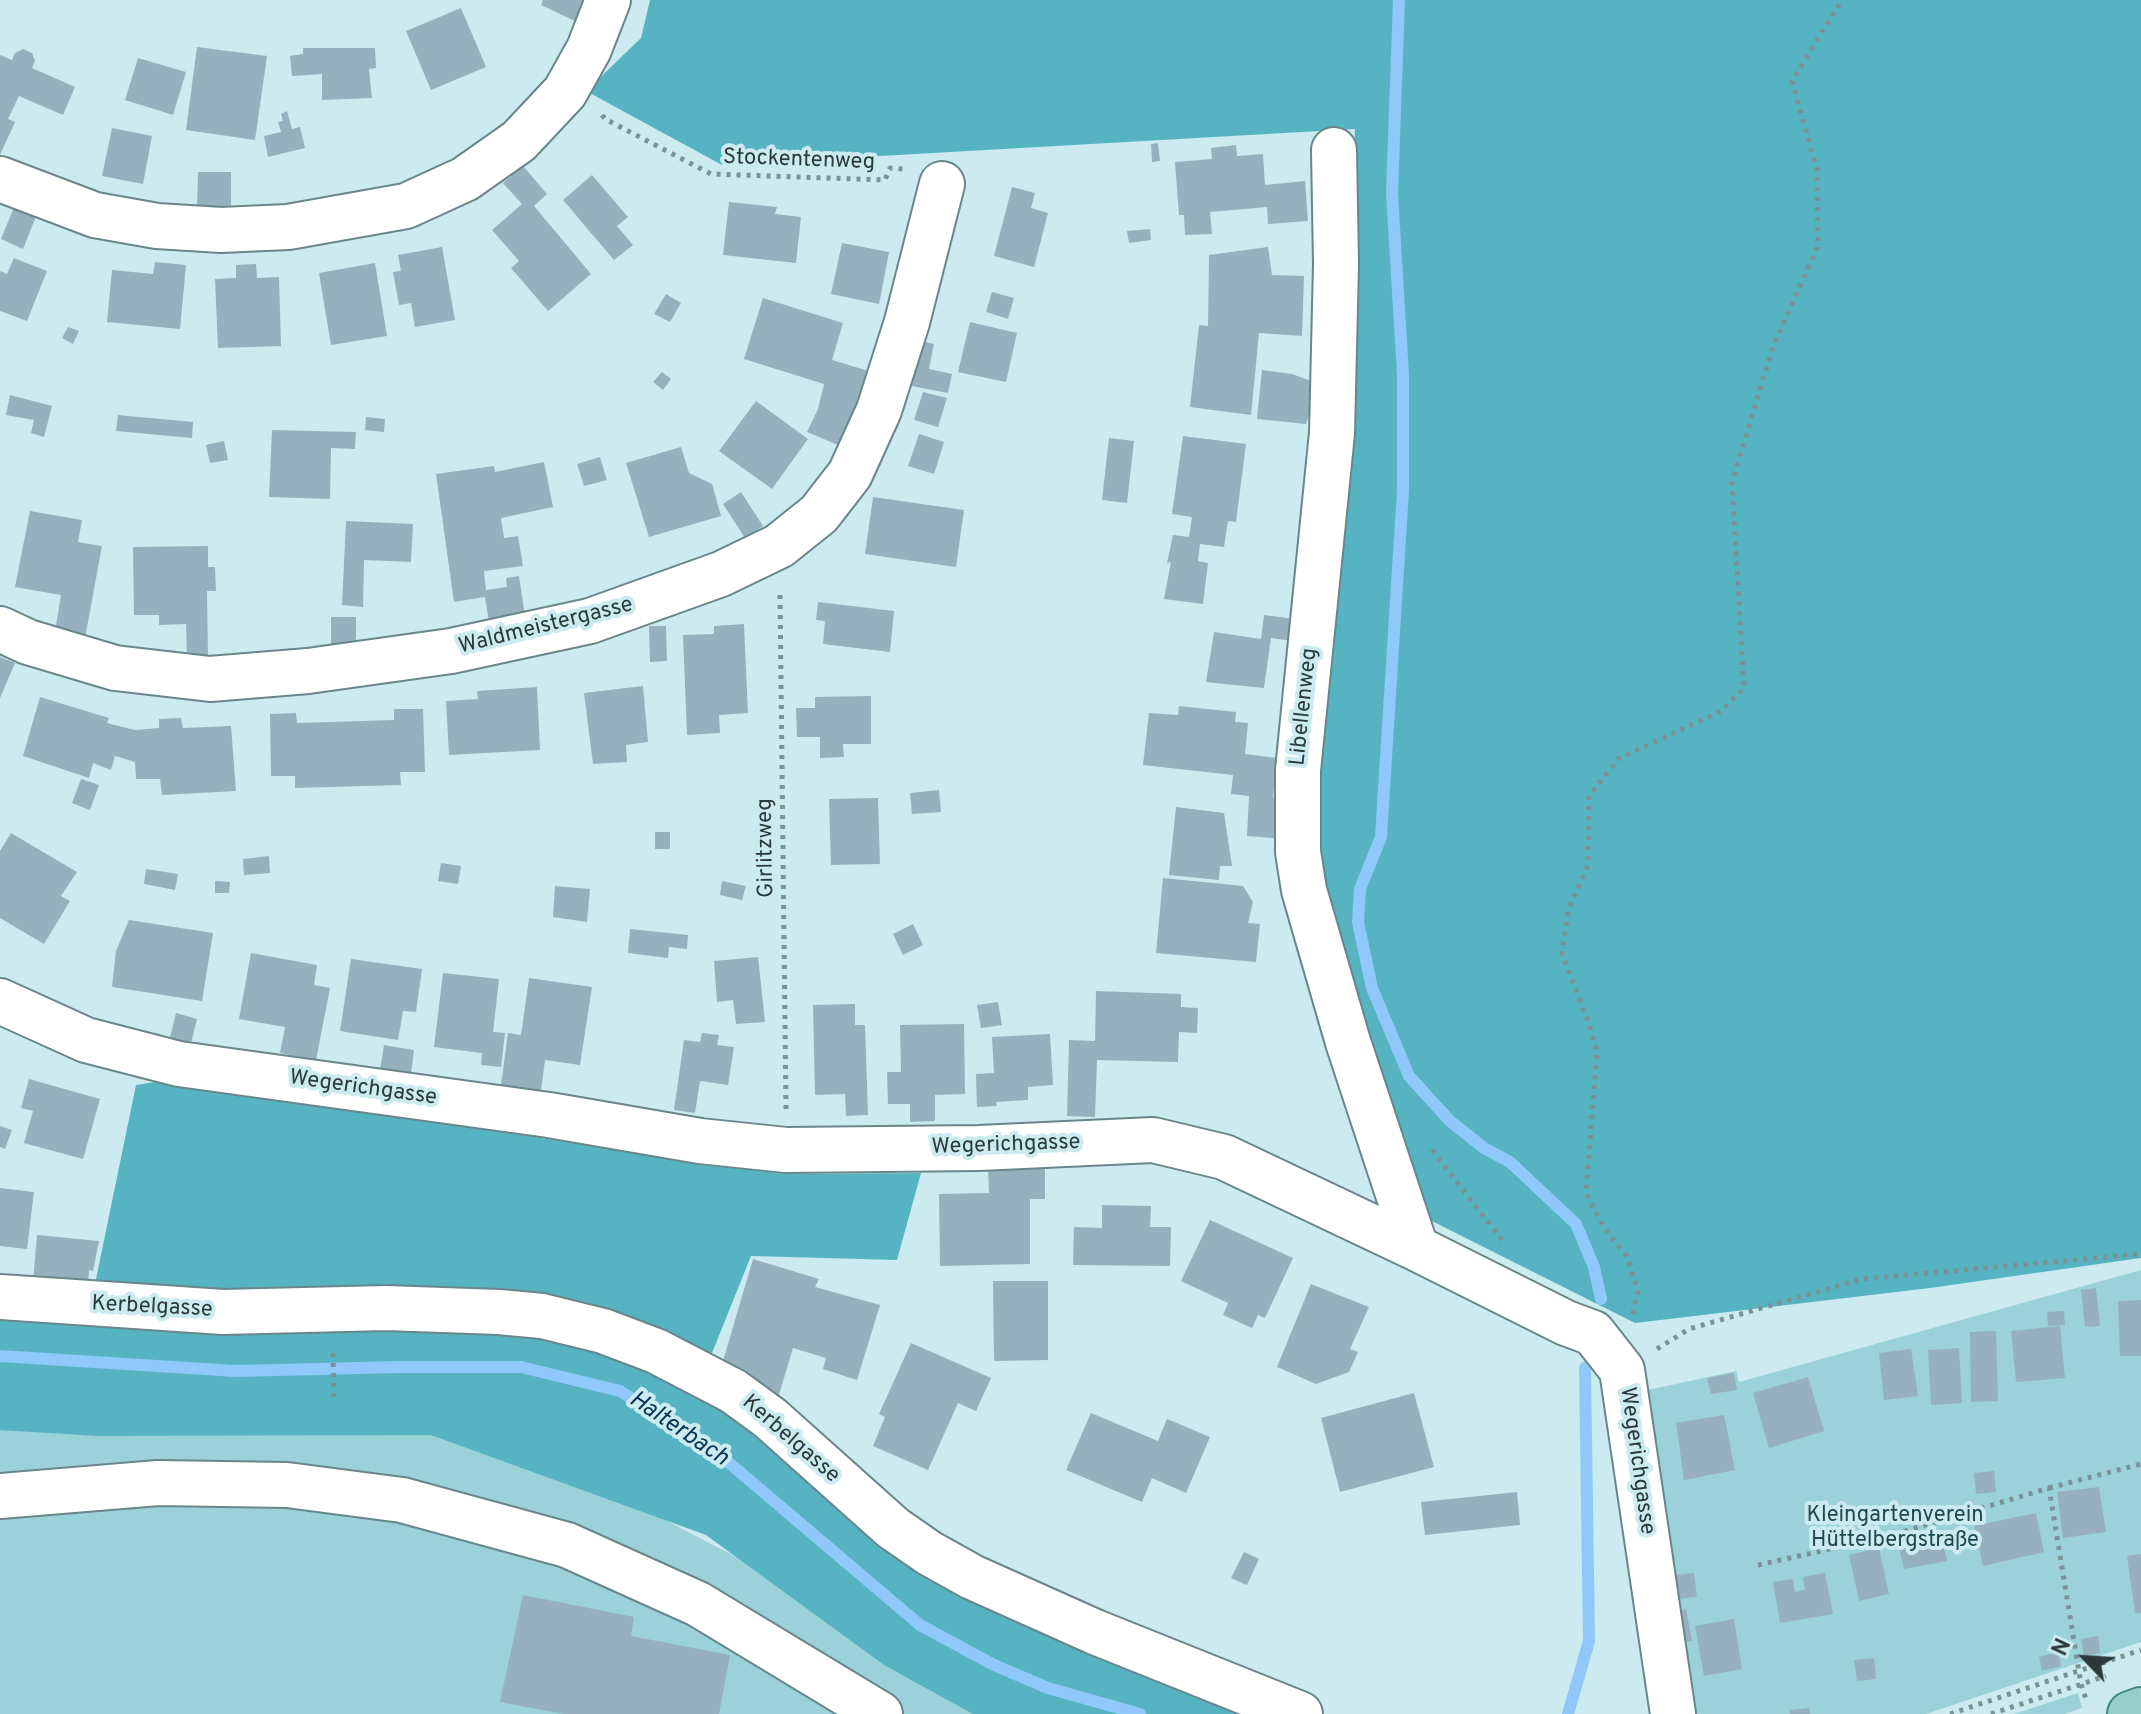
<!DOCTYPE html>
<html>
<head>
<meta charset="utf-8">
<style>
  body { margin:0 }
  #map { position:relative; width:2141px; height:1714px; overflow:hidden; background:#cbebf1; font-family:Overpass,sans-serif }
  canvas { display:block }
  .north { position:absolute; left:2045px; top:1618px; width:80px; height:80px; -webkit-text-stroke:6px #cbebf1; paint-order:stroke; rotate:295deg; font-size:22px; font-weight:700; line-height:32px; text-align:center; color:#2c393b }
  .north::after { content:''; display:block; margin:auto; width:28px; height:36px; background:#2c393b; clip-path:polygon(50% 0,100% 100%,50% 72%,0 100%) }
</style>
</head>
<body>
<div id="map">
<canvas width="2141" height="1714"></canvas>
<div class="north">N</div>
</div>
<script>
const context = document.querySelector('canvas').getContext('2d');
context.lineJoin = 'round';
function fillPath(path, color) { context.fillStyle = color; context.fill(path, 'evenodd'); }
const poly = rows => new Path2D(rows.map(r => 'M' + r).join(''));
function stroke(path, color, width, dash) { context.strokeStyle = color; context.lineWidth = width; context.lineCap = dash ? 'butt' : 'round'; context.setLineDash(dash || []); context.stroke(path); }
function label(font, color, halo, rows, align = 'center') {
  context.font = font + ' Overpass,sans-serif'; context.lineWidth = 8; context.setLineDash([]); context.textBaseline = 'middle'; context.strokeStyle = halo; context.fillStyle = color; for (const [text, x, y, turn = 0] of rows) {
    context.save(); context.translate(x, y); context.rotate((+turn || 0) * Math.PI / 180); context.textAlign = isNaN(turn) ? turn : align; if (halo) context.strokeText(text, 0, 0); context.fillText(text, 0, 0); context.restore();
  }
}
const green = poly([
  [2141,1270,2141,1642,1926,1714,1694,1714,1676,1614,1648,1390,1736,1371,1739,1382],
  [0,1378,440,1403,919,1652,1050,1714,0,1714],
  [2078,1693,2082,1708,2064,1714,2014,1714]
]);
const forest = poly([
  [650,0,2141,0,2141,1258,1930,1288,1635,1323,1424,1217,1314,882,1308,774,1342,451,1355,129,722,165,586,91,641,38],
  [161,1081,340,1106,698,1163,786,1174,921,1173,897,1260,751,1256,712,1353,653,1327,276,1293,95,1284,136,1085],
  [0,1310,558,1336,693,1383,794,1462,1263,1714,973,1714,884,1665,706,1535,431,1435,98,1436,0,1430]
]);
const stream = poly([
  [1399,0,1392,193,1403,375,1403,490,1381,837,1360,889,1358,922,1372,988,1409,1076,1450,1121,1484,1148,1510,1162,1576,1224,1594,1267,1601,1299],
  [0,1356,236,1371,399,1367,521,1367,620,1391,721,1456,920,1625,994,1665,1048,1688,1140,1714],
  [1568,1714,1589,1641,1585,1368]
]);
const building = poly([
  [543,0,584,0,587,1,577,22,541,5],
  [461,8,486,67,431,90,406,31],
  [197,47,267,56,255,140,186,130],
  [303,48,375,48,376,68,369,69,372,98,322,100,322,74,292,76,290,56,303,54],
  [23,49,32,53,35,61,32,68,75,87,63,115,19,96,8,119,15,122,0,155,0,55,12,60,15,53],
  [138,58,186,72,173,115,125,100],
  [287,111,292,129,300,127,305,148,268,157,264,136,281,132,278,122,283,121,281,114],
  [112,128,152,136,143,184,102,176],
  [1158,143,1160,161,1152,162,1151,144],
  [1236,145,1237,156,1263,154,1265,185,1305,181,1308,221,1268,224,1267,207,1210,212,1212,234,1185,235,1184,215,1179,215,1175,162,1212,159,1211,148],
  [523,166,547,194,534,206,591,274,548,311,511,268,519,261,492,230,522,204,503,183],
  [198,172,231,172,231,207,197,207],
  [592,175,628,217,617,226,633,245,614,260,563,200],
  [1012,187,1035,193,1031,208,1048,213,1034,267,994,256],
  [729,202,777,207,775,214,801,217,796,263,723,255],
  [15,205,37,214,23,249,1,239],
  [1150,229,1151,240,1129,243,1127,231],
  [842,243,889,252,879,304,831,294],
  [442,247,455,320,415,327,411,303,399,305,393,272,401,271,398,255],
  [1268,247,1272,275,1304,276,1302,336,1259,333,1251,415,1190,407,1199,325,1208,326,1209,255],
  [14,258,47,271,27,321,0,311,0,271,7,274],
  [155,262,186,265,180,329,107,322,112,270,153,274],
  [375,263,387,336,331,345,319,273],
  [256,264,257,278,279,277,281,346,218,348,215,279,236,278,236,265],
  [992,292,1014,298,1008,319,986,312],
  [666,294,681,303,670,322,654,314],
  [763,298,843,323,832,360,872,372,845,448,807,432,818,409,824,384,744,359],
  [970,322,1017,333,1006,382,958,372],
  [68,327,79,331,73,344,62,338],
  [922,341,934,344,929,369,952,374,948,393,912,386],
  [1262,370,1292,374,1320,384,1306,424,1257,419],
  [662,372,671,379,663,390,653,382],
  [923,392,947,398,938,427,914,420],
  [10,395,52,406,44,437,31,433,34,420,6,415],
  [756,401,808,439,772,489,719,451],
  [118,415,193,422,192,438,116,431],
  [366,417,385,419,384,432,365,430],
  [272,430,356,432,355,449,331,448,330,499,269,497],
  [919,434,944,442,934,474,908,466],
  [1183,436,1246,444,1236,522,1228,521,1224,547,1200,544,1198,561,1208,563,1203,604,1164,599,1171,562,1167,563,1173,535,1189,537,1192,517,1172,514],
  [1109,438,1134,441,1127,503,1102,500],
  [224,441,228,460,210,463,206,445],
  [681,447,689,473,712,484,721,516,649,537,626,463],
  [600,457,607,480,584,486,577,464],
  [544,462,553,507,501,518,504,538,518,536,523,566,484,571,486,590,507,587,506,578,519,576,525,617,489,622,485,597,454,602,436,474,494,466,495,472],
  [741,492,763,526,745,538,723,504],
  [873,497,964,510,956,567,865,554],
  [30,511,82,520,78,542,102,546,85,638,55,632,61,595,15,587],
  [346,521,413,524,411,562,364,560,363,607,342,605],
  [208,546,208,567,215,567,216,591,207,591,208,657,187,657,186,624,159,625,159,615,134,615,133,547],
  [818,602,894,611,890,652,823,644,825,621,816,620],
  [1264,615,1303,620,1300,642,1271,638,1264,688,1206,682,1214,632,1261,639],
  [331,617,356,617,356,646,331,646],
  [744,624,748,713,719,715,720,733,687,735,683,635,714,634,714,626],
  [649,626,666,626,667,661,650,662],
  [0,657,15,663,0,698],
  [643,686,648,742,626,745,627,762,593,764,584,693],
  [537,687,540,750,449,755,446,701,478,699,477,691],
  [871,696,871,744,843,744,844,757,820,758,820,737,797,737,796,708,815,708,815,697],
  [40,697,109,718,107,723,135,730,159,728,159,719,181,718,183,728,231,726,236,791,162,795,160,779,136,779,135,762,115,756,111,770,93,763,89,778,23,756],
  [1179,706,1236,712,1235,722,1248,723,1245,754,1277,758,1273,798,1287,798,1285,839,1247,836,1249,796,1231,794,1233,775,1143,765,1149,713,1178,715],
  [394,709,423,709,425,772,400,772,401,785,295,788,295,776,271,776,270,714,296,713,297,723,394,720],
  [81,779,99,785,90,810,72,803],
  [939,790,941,812,912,814,910,793],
  [878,798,880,864,831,865,829,799],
  [1176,807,1224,813,1232,866,1220,866,1219,880,1169,875],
  [655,832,670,832,670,849,655,849],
  [11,833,77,872,61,896,70,901,44,944,0,918,0,851],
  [269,856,270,873,244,875,243,859],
  [441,863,461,866,458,884,438,881],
  [146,869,178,874,175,890,144,884],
  [1163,878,1243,886,1253,902,1248,923,1260,924,1256,962,1156,953],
  [215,881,230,882,229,893,215,893],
  [722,881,746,886,742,900,720,895],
  [555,886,590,889,587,922,553,917],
  [129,920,213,933,202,1001,112,987,116,951],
  [913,924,923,945,903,955,893,934],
  [630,929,688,935,687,949,669,947,668,958,628,953],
  [251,953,317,965,314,985,330,988,316,1060,280,1053,285,1027,239,1019],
  [758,957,765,1022,736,1024,733,1000,717,1002,714,961],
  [351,959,422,969,416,1012,403,1011,398,1040,340,1031],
  [443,973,499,979,493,1032,505,1033,501,1067,481,1065,482,1053,434,1047],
  [529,978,592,987,580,1065,545,1060,541,1091,501,1085,508,1033,521,1035],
  [1096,991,1181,994,1181,1007,1198,1008,1197,1033,1179,1032,1178,1062,1097,1060,1095,1117,1067,1116,1069,1040,1095,1041],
  [998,1002,1002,1025,981,1028,977,1005],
  [855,1004,855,1025,865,1025,868,1115,846,1116,845,1094,815,1095,813,1005],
  [176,1013,197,1019,191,1043,170,1037],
  [964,1024,965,1094,935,1095,935,1121,910,1122,910,1104,888,1104,887,1072,901,1072,900,1025],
  [702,1033,719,1035,717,1045,734,1047,728,1085,700,1081,695,1113,674,1110,684,1040,700,1042],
  [1050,1034,1053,1085,1028,1087,1028,1100,996,1102,997,1106,977,1107,976,1074,994,1073,992,1037],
  [384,1045,414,1050,411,1074,380,1070],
  [29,1079,100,1099,83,1159,24,1143,33,1111,21,1108],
  [0,1126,12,1130,5,1149,0,1147],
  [1045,1168,1045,1199,1030,1199,1030,1264,940,1266,939,1194,989,1193,988,1169],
  [0,1188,34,1192,27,1249,0,1246],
  [1102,1205,1151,1206,1150,1227,1171,1227,1170,1266,1073,1265,1074,1227,1102,1228],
  [1210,1220,1293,1258,1265,1318,1258,1315,1252,1328,1223,1315,1228,1303,1181,1281],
  [37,1235,99,1241,93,1271,89,1270,88,1286,33,1282],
  [753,1259,819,1279,815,1287,880,1305,857,1380,823,1369,826,1358,793,1348,778,1398,723,1361],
  [993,1281,1048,1281,1048,1360,994,1361],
  [1311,1284,1369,1307,1350,1349,1358,1352,1349,1372,1316,1384,1277,1367],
  [2096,1288,2100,1326,2085,1327,2081,1290],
  [2141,1300,2141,1356,2120,1356,2118,1301],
  [2064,1311,2065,1325,2048,1326,2047,1312],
  [2060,1326,2065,1378,2016,1382,2011,1331],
  [1996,1331,1998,1401,1971,1402,1970,1332],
  [911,1343,991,1378,976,1411,958,1403,928,1470,873,1446,885,1417,879,1414],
  [1959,1348,1962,1403,1931,1405,1928,1350],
  [1911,1349,1918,1396,1884,1400,1879,1353],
  [1734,1373,1737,1390,1711,1394,1707,1378],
  [1808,1377,1824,1431,1769,1448,1753,1393],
  [1414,1393,1434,1467,1340,1492,1321,1418],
  [1091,1413,1158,1441,1167,1419,1210,1437,1186,1493,1152,1478,1142,1502,1066,1470],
  [1724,1415,1735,1470,1684,1480,1676,1423],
  [1994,1471,1996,1492,1976,1494,1974,1473],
  [2099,1487,2106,1532,2063,1538,2057,1492],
  [1517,1492,1520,1525,1425,1535,1421,1502],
  [2036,1513,2044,1552,1983,1566,1974,1526],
  [1941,1535,1947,1561,1904,1569,1898,1543],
  [1879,1548,1889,1594,1859,1601,1849,1555],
  [1244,1552,1259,1559,1247,1585,1231,1578],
  [2141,1554,2141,1613,2135,1614,2127,1556],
  [1694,1573,1697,1597,1678,1599,1675,1575],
  [1825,1573,1833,1614,1780,1623,1773,1582,1793,1579,1795,1592,1805,1590,1803,1577],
  [523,1595,634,1617,631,1636,730,1655,719,1714,563,1714,500,1702],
  [1686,1609,1692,1641,1683,1642,1677,1611],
  [1734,1619,1742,1669,1704,1676,1695,1626],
  [2098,1636,2100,1653,2084,1656,2081,1639],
  [2058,1652,2061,1666,2042,1671,2039,1657],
  [1874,1658,1876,1679,1857,1681,1854,1660],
  [1809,1708,1810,1714,1790,1714,1790,1710]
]);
const path = poly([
  [602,115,605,119,711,174,885,180,890,168,903,169],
  [780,595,786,1109],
  [1432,1150,1502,1240],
  [1633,1314,1638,1292,1627,1256,1604,1228,1586,1193,1597,1052,1588,1021,1562,954,1568,911,1588,865,1589,796,1618,759,1721,711,1744,688,1732,482,1773,347,1818,246,1817,169,1792,81,1842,0],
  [1657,1349,1689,1329,1862,1279,2141,1254],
  [333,1353,334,1403],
  [2049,1488,2141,1464],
  [1758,1565,1885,1537,2049,1488,2081,1684,2087,1702],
  [1950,1714,2141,1650],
  [1991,1714,2106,1676]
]);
const minor = poly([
  [1334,150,1336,264,1332,433,1298,770,1298,852,1304,890,1348,1042,1416,1248],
  [0,179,95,215,157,226,221,230,288,227,406,206,465,179,519,141,565,92,589,49,608,0],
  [0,629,28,642,115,668,210,679,308,671,451,651,590,621,721,574,779,546,819,514,850,474,879,410,907,322,942,184],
  [0,1001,86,1040,179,1064,549,1115,700,1141,786,1150,979,1148,1153,1140,1224,1157,1416,1248,1566,1323,1593,1333,1622,1370,1673,1714],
  [0,1297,223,1312,386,1308,499,1312,542,1316,603,1331,656,1351,733,1391,770,1418,893,1528,929,1553,972,1577,1095,1632,1300,1714],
  [0,1496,158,1483,287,1485,402,1500,567,1545,698,1604,880,1714]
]);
const major = poly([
  [2130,1714,2141,1710]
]);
const streetNames = [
  ["Stockentenweg",799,161,2],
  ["Waldmeistergasse",546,627,-14],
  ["Libellenweg",1305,707,-84],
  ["Girlitzweg",767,848,-91],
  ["Wegerichgasse",363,1089,8],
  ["Wegerichgasse",1006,1146,-2],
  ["Kerbelgasse",152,1308,3],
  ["Kerbelgasse",790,1440,41],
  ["Wegerichgasse",1636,1461,82]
];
const parkNames = [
  ["Kleingartenverein",1895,1517],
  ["Hüttelbergstraße",1895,1542]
];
const waterNames = [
  ["Halterbach",678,1430,34]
];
fillPath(green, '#9bd1d9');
fillPath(forest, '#56b4c2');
stroke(stream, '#90c8f9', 12);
fillPath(building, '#96b1bd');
stroke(minor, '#69868b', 48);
stroke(major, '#438582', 48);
stroke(path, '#7b9296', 5, [4, 6]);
stroke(minor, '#fff', 44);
stroke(major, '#95cecb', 44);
label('22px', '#2c393b', '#cbebf1', streetNames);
label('22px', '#1e494f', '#cbebf1', parkNames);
label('italic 24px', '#083554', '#cbebf1', waterNames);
</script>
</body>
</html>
